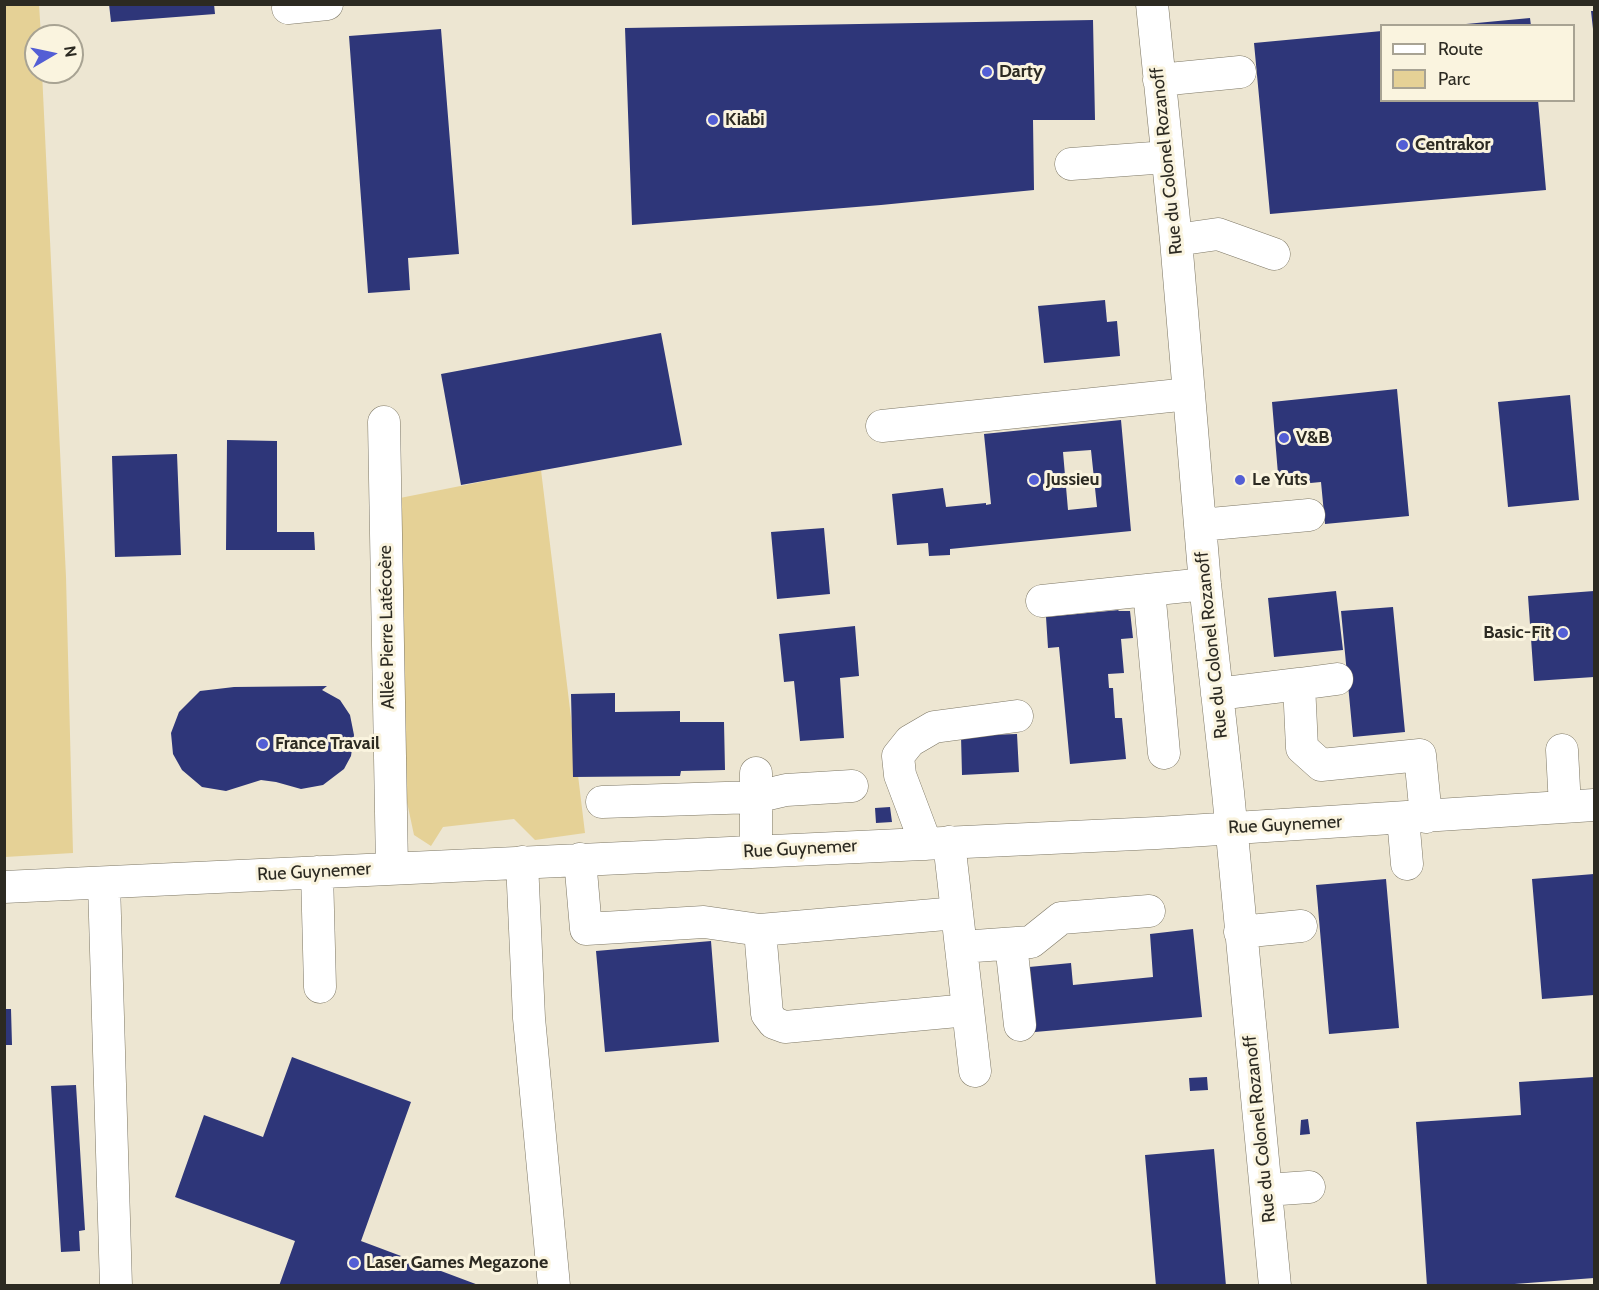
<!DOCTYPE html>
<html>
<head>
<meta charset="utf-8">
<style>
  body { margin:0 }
  #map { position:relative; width:1599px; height:1290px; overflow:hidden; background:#ede6d2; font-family:Cabin,sans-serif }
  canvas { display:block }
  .frame { position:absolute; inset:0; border:6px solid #2c2a22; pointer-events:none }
  .legend { position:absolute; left:1380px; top:24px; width:195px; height:78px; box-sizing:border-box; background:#faf4df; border:2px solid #a8a393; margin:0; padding:8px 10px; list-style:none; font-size:18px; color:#2c2a22 }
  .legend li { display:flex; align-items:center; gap:12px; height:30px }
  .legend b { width:30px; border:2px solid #a8a393 }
  .north { position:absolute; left:24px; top:24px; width:60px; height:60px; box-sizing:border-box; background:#faf4df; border:2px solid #a8a393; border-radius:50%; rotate:81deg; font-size:16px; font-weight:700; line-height:24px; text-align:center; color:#2c2a22 }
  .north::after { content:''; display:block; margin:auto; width:21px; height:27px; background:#535ed5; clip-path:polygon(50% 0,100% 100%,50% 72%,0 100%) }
</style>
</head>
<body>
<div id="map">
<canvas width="1599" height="1290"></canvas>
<div class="frame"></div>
<ul class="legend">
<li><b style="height:8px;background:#fff"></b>Route</li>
<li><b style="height:16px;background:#e5d196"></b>Parc</li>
</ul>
<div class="north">N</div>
</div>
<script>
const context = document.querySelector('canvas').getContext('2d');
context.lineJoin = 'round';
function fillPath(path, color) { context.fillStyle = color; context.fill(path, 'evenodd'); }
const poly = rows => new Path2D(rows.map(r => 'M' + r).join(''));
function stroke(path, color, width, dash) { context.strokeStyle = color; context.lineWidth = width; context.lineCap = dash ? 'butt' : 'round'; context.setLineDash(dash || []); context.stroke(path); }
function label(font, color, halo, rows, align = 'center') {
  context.font = font + ' Cabin,sans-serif'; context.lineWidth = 6; context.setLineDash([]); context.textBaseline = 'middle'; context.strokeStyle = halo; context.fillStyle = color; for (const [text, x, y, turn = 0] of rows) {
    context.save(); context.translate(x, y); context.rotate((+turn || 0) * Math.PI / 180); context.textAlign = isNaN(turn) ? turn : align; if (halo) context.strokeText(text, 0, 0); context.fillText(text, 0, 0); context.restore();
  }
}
const green = poly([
  [39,4,41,36,36,36,36,72,42,72,66,577,73,853,5,857,4,5],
  [541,470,585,833,535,840,514,819,443,827,431,846,414,835,404,788,400,498]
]);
const building = poly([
  [109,4,214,4,215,14,111,22],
  [1591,11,1594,11,1594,29,1593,29],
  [1530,18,1531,26,1466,26,1466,24],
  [1093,20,1095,120,1033,120,1034,190,881,205,632,225,625,28],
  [441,29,459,254,408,258,410,290,368,293,349,36],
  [1382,31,1382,100,1538,100,1546,190,1270,214,1254,43],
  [1105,300,1107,322,1117,321,1120,356,1044,363,1038,306],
  [661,333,682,445,461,485,441,374],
  [1397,389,1409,516,1325,524,1321,482,1279,486,1272,402],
  [1570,395,1579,500,1508,507,1498,402],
  [1121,420,1131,531,950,549,950,555,929,556,928,543,897,545,892,494,943,488,946,507,986,503,986,505,991,504,984,434],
  [1091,450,1097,507,1068,510,1063,452],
  [227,440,277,441,277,532,314,532,315,550,226,550],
  [177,454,181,555,115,557,112,456],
  [824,528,830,594,777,599,771,532],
  [1336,591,1343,650,1274,657,1268,598],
  [1594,591,1594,677,1534,681,1528,596],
  [1393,607,1405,732,1353,737,1341,611],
  [1119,610,1118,611,1130,611,1133,638,1121,639,1124,673,1108,674,1109,688,1113,688,1115,718,1122,718,1126,759,1070,764,1059,647,1048,648,1046,617],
  [855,626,859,676,840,678,844,738,800,741,794,681,784,682,779,634],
  [327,686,322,690,340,700,350,715,354,735,351,756,344,769,323,785,301,789,276,782,261,780,226,791,202,787,182,770,173,754,171,733,179,712,200,691,234,687],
  [615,693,615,712,680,711,680,722,724,722,725,770,681,771,680,776,573,777,571,694],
  [1017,734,1019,772,962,775,961,736],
  [890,807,892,822,876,823,875,808],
  [1594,874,1594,995,1542,999,1532,879],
  [1386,879,1399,1028,1329,1034,1316,885],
  [1193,929,1202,1017,1035,1032,1029,967,1071,963,1073,985,1153,977,1150,934],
  [711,941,719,1042,605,1052,596,951],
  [4,1009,11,1009,12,1045,4,1045],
  [292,1057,411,1102,361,1241,481,1286,279,1286,295,1241,175,1197,204,1115,263,1137],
  [1207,1077,1208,1090,1190,1091,1189,1078],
  [1594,1077,1594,1278,1488,1286,1427,1286,1416,1122,1521,1115,1519,1082],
  [76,1085,85,1230,79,1231,80,1251,61,1252,51,1086],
  [1308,1119,1310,1134,1300,1135,1301,1120],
  [1214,1149,1226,1286,1156,1286,1145,1155]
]);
const minor = poly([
  [1152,4,1176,240,1205,584,1228,792,1275,1286],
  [288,8,327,4],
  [1159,80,1240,72],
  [1071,164,1167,157],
  [1176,240,1218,234,1274,254],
  [384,422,392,868],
  [882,426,1189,394],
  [1200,525,1309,515],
  [1149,590,1164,753],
  [1042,601,1205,584],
  [1299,684,1337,679],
  [1217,694,1299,684,1302,748,1321,765,1420,755,1426,817],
  [1562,750,1565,807],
  [756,773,756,851],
  [602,802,756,797,786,790,852,786],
  [1403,818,1407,864],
  [949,842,975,1071],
  [926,844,900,775,898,756,910,741,934,727,1017,716],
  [580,859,586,929,704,922,760,930],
  [522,862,529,1018,554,1286],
  [317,872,320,987],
  [104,883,116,1286],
  [4,887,1157,833,1594,805],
  [957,913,760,930,767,1014,774,1023,785,1027,968,1010],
  [1240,932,1301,926],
  [1011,944,1020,1025],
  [961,947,1031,942,1061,918,1149,911],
  [1266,1190,1309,1187]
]);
const markers = [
  [987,72,6,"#535ed5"],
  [713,120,6,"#535ed5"],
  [1403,145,6,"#535ed5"],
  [1284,438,6,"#535ed5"],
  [1034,480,6,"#535ed5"],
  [1240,480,6,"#535ed5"],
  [1563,633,6,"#535ed5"],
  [263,744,6,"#535ed5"],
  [354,1263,6,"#535ed5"]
];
const poiNames = [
  ["Darty",999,72],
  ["Kiabi",725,120],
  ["Centrakor",1415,145],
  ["V&B",1296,438],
  ["Jussieu",1046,480],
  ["Le Yuts",1252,480],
  ["Basic-Fit",1551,633,"right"],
  ["France Travail",275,744],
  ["Laser Games Megazone",366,1263]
];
const streetNames = [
  ["Rue du Colonel Rozanoff",1167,161,-96],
  ["Allée Pierre Latécoère",387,627,-91],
  ["Rue du Colonel Rozanoff",1212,645,-96],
  ["Rue Guynemer",1285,825,-3],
  ["Rue Guynemer",800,849,-3],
  ["Rue Guynemer",314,872,-3],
  ["Rue du Colonel Rozanoff",1260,1129,-96]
];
fillPath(green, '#e5d196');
fillPath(building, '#2e3679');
stroke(minor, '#7d7765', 33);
stroke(minor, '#fff', 32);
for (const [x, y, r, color] of markers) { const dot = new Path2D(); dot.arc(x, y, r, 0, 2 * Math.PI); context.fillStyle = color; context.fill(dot); stroke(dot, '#faf4df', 2); }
label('bold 18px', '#2c2a22', '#faf4df', poiNames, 'left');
label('18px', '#2c2a22', '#faf4df', streetNames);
</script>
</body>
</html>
